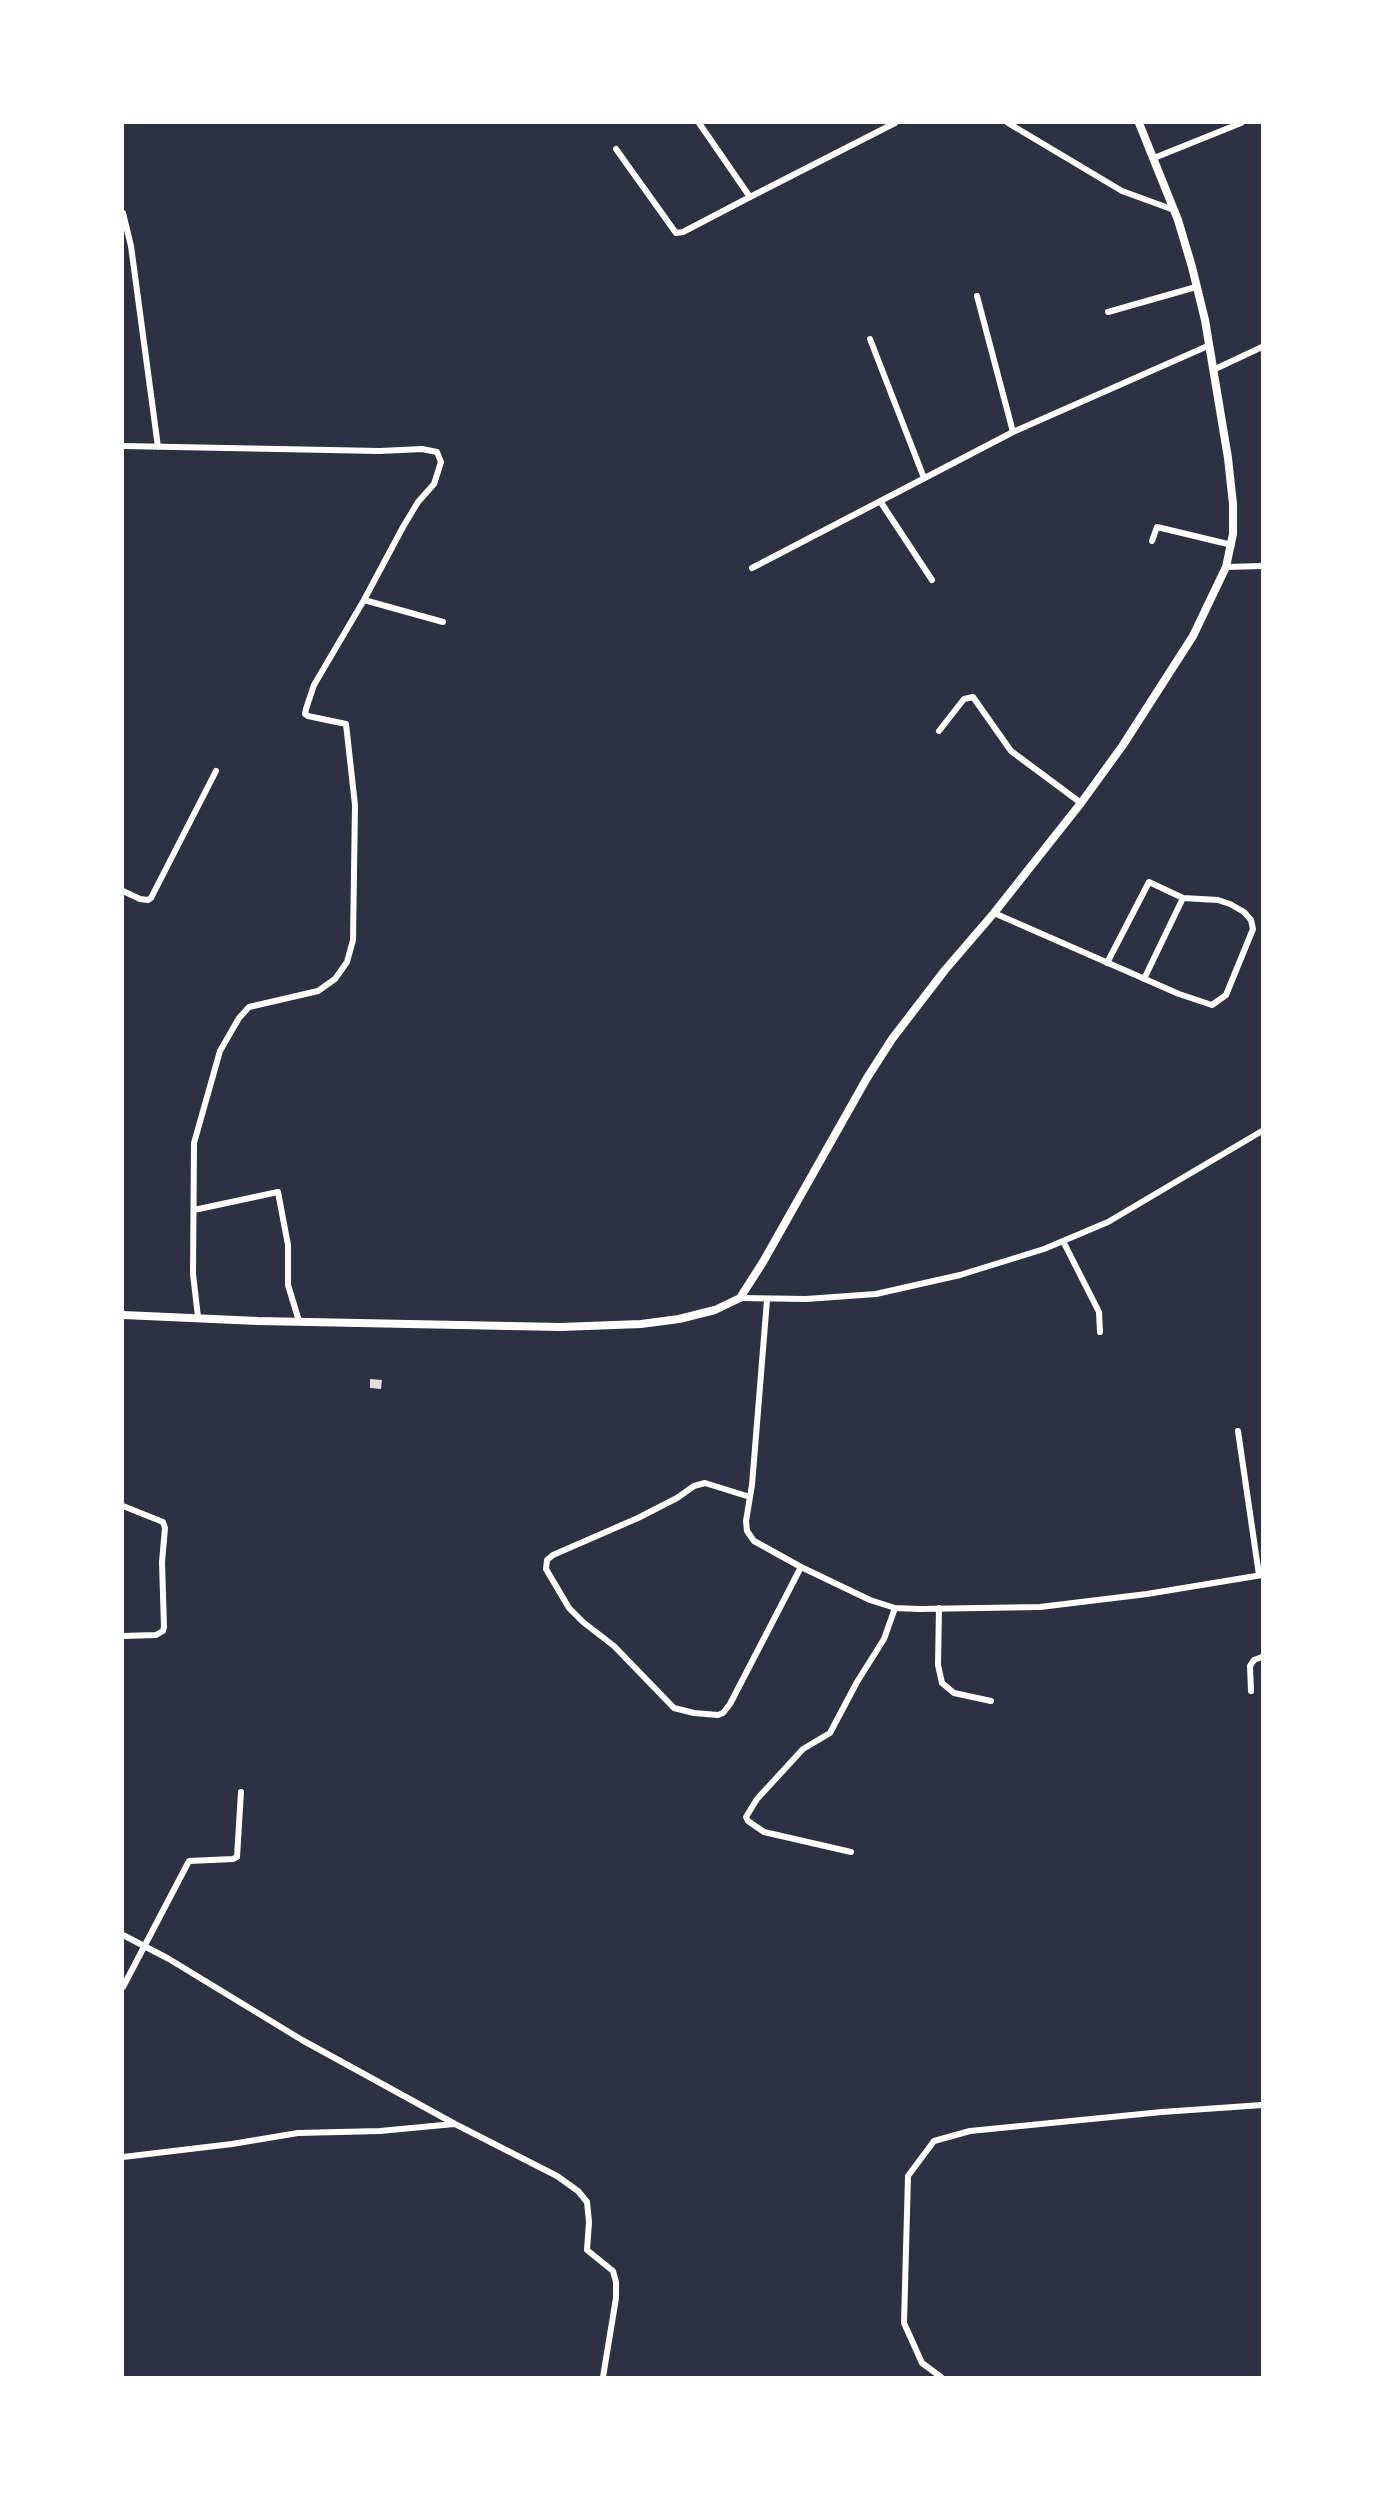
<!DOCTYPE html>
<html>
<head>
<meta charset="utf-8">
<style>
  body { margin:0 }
  #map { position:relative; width:1385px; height:2500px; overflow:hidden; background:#2d3142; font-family:"PT Sans Narrow",sans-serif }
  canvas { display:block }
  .frame { position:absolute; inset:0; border:124px solid #fff; pointer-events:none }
</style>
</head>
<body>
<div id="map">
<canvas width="1385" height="2500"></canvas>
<div class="frame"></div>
</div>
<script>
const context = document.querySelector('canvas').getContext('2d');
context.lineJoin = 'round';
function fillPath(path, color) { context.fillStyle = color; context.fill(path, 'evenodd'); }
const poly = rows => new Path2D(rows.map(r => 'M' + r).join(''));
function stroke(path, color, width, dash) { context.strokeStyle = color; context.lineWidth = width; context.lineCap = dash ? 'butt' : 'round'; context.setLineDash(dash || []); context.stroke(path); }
const building = poly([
  [370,1379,382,1380,381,1389,370,1388]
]);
const minor = poly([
  [699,123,750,197,895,123],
  [1008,123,1122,191,1174,210],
  [616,149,676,233,683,232,750,197],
  [1154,158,1241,123],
  [123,213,131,246,158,447],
  [977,296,1013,432],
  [1108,312,1196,287],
  [870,339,924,478],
  [1213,370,1262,347],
  [123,446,380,451,422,449,437,452,441,462,434,484,418,502,403,527,364,600,314,685,306,709,305,714,308,716,346,724,355,805,353,940,347,962,335,979,318,991,249,1007,239,1018,220,1051,194,1143,193,1274,198,1317],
  [880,501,932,580],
  [1152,541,1157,527,1232,545],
  [1226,567,1262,566],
  [752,568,1013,432,1210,345],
  [364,600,443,622],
  [939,731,964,699,973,697,1011,751,1081,803],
  [123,891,140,899,148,900,151,898,216,771],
  [994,913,1179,994,1212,1005,1226,995,1253,929,1251,920,1244,912,1230,904,1218,900,1183,898],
  [1107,963,1149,882,1183,898,1144,979],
  [194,1210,278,1192,288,1245,288,1285,299,1321],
  [1063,1241,1099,1312,1100,1332],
  [740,1298,806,1299,876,1294,960,1275,1044,1249,1108,1222,1262,1131],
  [767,1300,752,1485,746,1521,747,1531,754,1541,801,1567,870,1600,895,1608,919,1609,1040,1607,1147,1594,1262,1575],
  [1238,1431,1259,1575],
  [750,1497,705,1483,694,1486,677,1498,638,1518,553,1555,547,1560,546,1569,569,1608,583,1622,614,1646,674,1708,694,1713,718,1715,723,1713,730,1704,801,1567],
  [123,1506,163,1522,165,1528,162,1562,164,1627,163,1631,156,1635,123,1636],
  [939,1608,938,1665,942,1683,954,1693,991,1701],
  [1251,1691,1250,1666,1254,1660,1262,1657],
  [851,1852,764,1832,748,1821,746,1817,757,1799,803,1749,830,1733,857,1682,884,1639,895,1608],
  [123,1935,169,1959,302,2040,455,2124,557,2176,578,2191,587,2202,589,2222,587,2250,613,2271,616,2282,616,2298,603,2377],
  [123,1987,189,1861,233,1859,237,1857,241,1792],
  [123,2157,232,2144,298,2133,380,2131,454,2124],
  [941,2377,922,2363,904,2323,908,2176,934,2141,970,2131,1162,2112,1262,2105]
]);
const tertiary = poly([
  [123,1315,258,1321,560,1327,641,1324,679,1319,715,1310,740,1298,763,1262,867,1078,892,1039,945,970,994,913,1081,803,1123,745,1193,636,1226,567,1233,534,1233,504,1228,458,1205,320,1192,267,1178,220,1139,123]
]);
fillPath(building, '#e0e0e3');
stroke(minor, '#fff', 6);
stroke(tertiary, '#fff', 8);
</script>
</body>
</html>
